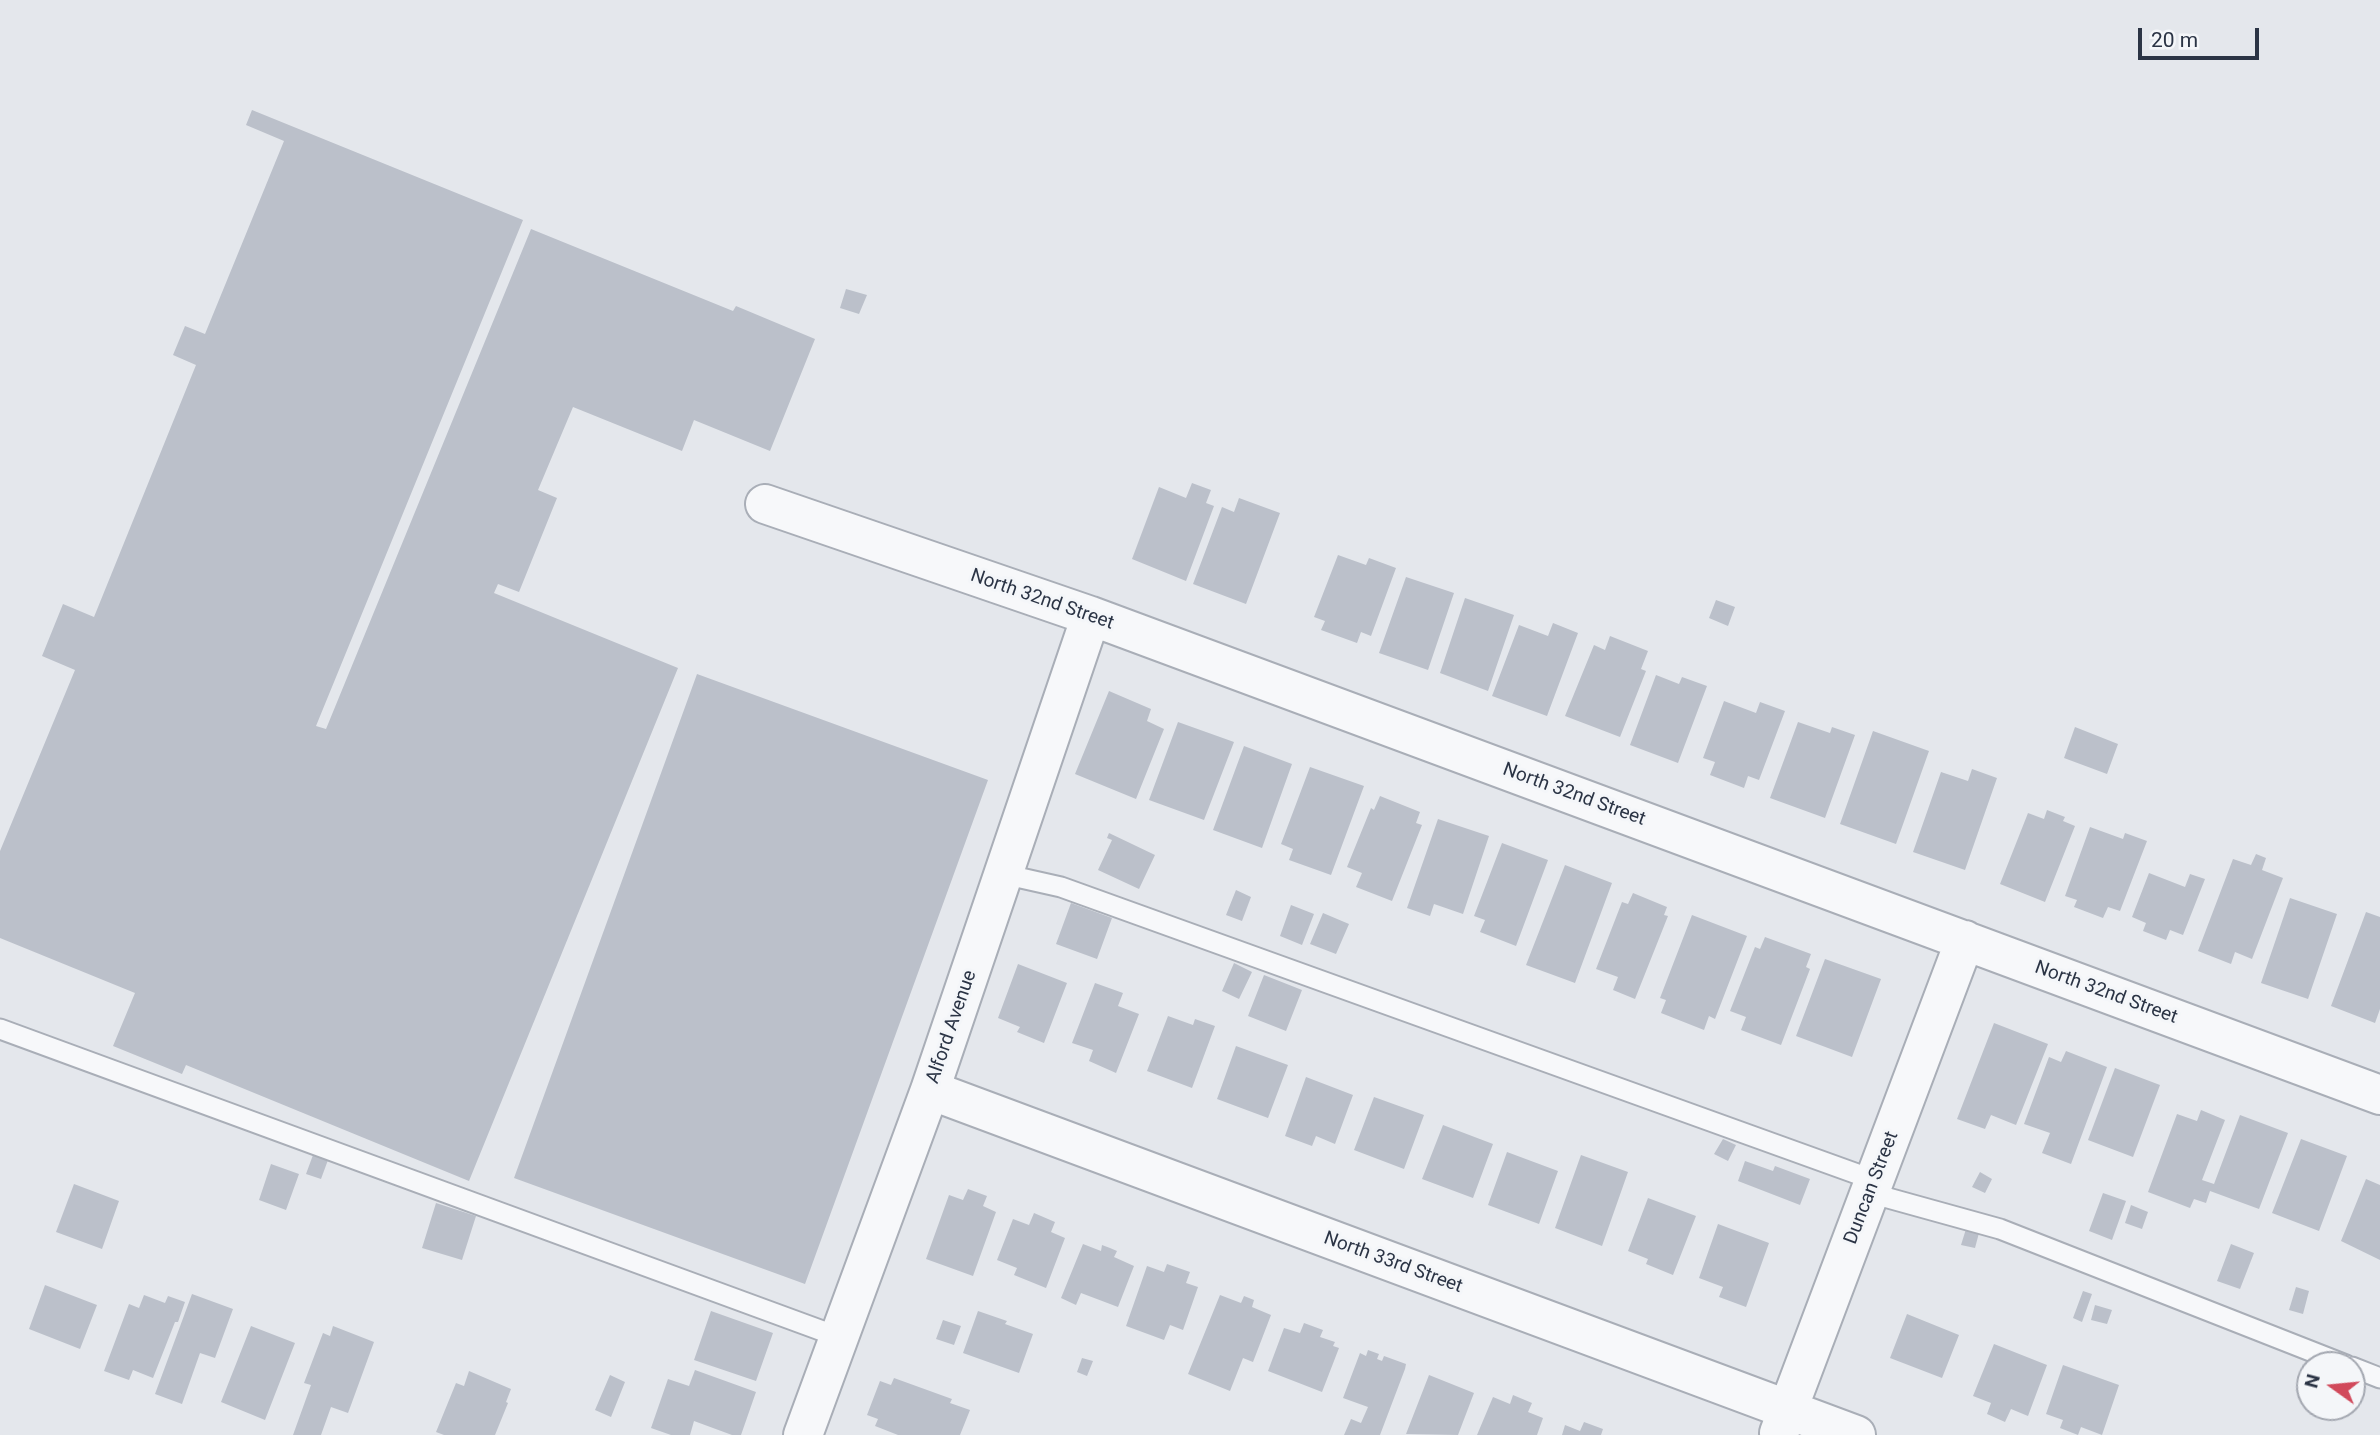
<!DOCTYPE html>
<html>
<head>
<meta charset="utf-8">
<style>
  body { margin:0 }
  #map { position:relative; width:2380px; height:1435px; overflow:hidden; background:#e4e7ec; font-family:Roboto,sans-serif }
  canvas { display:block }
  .north { position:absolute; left:2296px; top:1351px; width:70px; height:70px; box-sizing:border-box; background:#f4f6f9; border:2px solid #a4a8b1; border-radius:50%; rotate:285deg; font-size:19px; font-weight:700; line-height:28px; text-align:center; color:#2b3445 }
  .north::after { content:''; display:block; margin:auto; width:24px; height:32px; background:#d1495b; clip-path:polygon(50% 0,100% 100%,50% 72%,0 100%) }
  .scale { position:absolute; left:2138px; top:28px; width:121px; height:32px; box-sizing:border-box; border:4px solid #2b3445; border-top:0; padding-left:9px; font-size:21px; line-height:24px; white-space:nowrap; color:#2b3445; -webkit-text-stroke:5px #f4f6f9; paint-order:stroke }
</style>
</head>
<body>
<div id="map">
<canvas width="2380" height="1435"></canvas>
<div class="north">N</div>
<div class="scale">20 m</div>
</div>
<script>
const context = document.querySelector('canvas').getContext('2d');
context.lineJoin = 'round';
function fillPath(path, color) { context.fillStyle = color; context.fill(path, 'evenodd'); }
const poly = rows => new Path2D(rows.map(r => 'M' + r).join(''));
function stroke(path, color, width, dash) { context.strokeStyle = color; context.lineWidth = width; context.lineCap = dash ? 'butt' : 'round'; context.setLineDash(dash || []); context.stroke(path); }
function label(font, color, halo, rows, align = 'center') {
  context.font = font + ' Roboto,sans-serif'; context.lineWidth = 6; context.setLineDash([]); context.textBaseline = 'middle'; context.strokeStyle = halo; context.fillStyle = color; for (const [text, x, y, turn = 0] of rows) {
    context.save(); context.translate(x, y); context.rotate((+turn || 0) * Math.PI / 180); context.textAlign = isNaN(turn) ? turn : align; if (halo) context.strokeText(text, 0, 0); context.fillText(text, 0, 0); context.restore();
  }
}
const building = poly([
  [252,110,523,220,316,726,326,729,531,229,733,311,736,306,815,339,770,451,694,420,682,451,573,407,538,490,557,498,519,592,498,584,494,593,678,668,469,1181,186,1065,182,1074,113,1046,135,993,0,938,0,851,75,670,42,656,63,604,94,617,196,365,173,355,185,326,205,334,284,141,246,125],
  [846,289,867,295,859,314,840,308],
  [1192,483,1211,490,1206,503,1214,506,1186,581,1132,559,1159,487,1186,498],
  [1239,498,1280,513,1246,604,1193,584,1222,507,1234,512],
  [1338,555,1366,565,1369,558,1396,568,1371,636,1361,632,1357,643,1321,630,1325,621,1314,617],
  [1406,577,1454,593,1428,670,1379,653],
  [1465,598,1514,615,1488,691,1440,673],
  [1716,600,1735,607,1728,626,1709,618],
  [1553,623,1578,633,1547,716,1492,696,1519,625,1548,636],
  [1610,636,1648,651,1641,669,1646,671,1620,737,1565,716,1594,645,1605,650],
  [697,674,988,780,805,1284,514,1178],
  [1656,675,1679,684,1682,677,1707,686,1678,763,1630,745],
  [1109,691,1151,709,1147,721,1164,729,1136,799,1075,774],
  [1724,701,1756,713,1760,702,1785,711,1759,780,1748,776,1744,788,1710,775,1715,762,1703,758],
  [1178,722,1234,742,1204,820,1149,800],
  [1798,722,1830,733,1832,727,1855,735,1825,818,1770,798],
  [2075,727,2118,744,2107,774,2064,758],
  [1873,731,1929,751,1896,844,1840,824],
  [1244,746,1292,764,1262,848,1213,830],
  [1310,767,1364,786,1331,875,1289,860,1293,849,1281,844],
  [1972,769,1997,778,1965,870,1913,852,1941,772,1968,781],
  [1380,796,1420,812,1416,823,1422,825,1392,901,1356,887,1362,873,1347,867,1371,808,1374,810],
  [2047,810,2065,817,2063,821,2075,826,2045,902,2000,884,2028,813,2044,819],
  [1438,819,1489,836,1463,914,1434,904,1430,916,1407,908],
  [2090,827,2123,839,2125,833,2147,841,2120,911,2108,907,2103,918,2074,907,2077,900,2065,896],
  [1109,833,1155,855,1139,889,1098,870,1112,840,1107,838],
  [1502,843,1548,860,1516,946,1480,932,1485,920,1474,916],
  [2256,854,2266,858,2262,870,2283,878,2252,959,2235,952,2231,964,2198,951,2233,859,2251,865],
  [1565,865,1612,883,1575,983,1526,965],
  [2149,873,2185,887,2190,874,2205,879,2183,935,2170,930,2166,940,2143,931,2146,923,2132,917],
  [1236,890,1251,897,1242,921,1226,915],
  [1633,893,1667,907,1664,915,1668,916,1635,999,1613,990,1618,977,1596,969,1622,902,1628,904],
  [2290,898,2337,914,2308,999,2261,983],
  [1071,903,1112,918,1097,959,1056,944],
  [1291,905,1314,914,1302,945,1280,936],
  [2366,912,2380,917,2380,1009,2375,1023,2331,1006],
  [1323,913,1349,924,1336,954,1310,944],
  [1692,915,1747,936,1715,1019,1709,1016,1704,1030,1661,1013,1666,1000,1660,998],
  [1765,937,1811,954,1806,967,1810,969,1781,1045,1741,1030,1746,1017,1730,1011,1755,947,1760,949],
  [1825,959,1881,979,1852,1057,1796,1036],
  [1234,963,1252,972,1239,999,1222,991],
  [1018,964,1067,983,1044,1043,1017,1032,1020,1027,998,1018],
  [1264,975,1302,990,1286,1031,1248,1016],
  [1095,983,1123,993,1118,1006,1139,1014,1116,1073,1089,1061,1093,1050,1072,1043],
  [1168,1016,1193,1025,1195,1019,1215,1026,1192,1088,1147,1071],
  [1994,1023,2048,1044,2016,1125,1991,1115,1985,1129,1957,1119],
  [1236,1046,1288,1065,1268,1118,1217,1099],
  [2066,1051,2107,1067,2071,1164,2042,1153,2050,1133,2024,1124,2049,1057,2061,1062],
  [2115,1068,2160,1085,2133,1157,2088,1140],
  [1306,1077,1353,1095,1335,1144,1316,1136,1312,1146,1285,1136],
  [1374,1097,1424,1115,1404,1169,1354,1150],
  [2201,1110,2225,1120,2202,1180,2214,1184,2240,1115,2288,1133,2259,1209,2210,1191,2206,1203,2194,1199,2190,1208,2148,1192,2177,1114,2197,1121],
  [1443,1125,1493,1144,1473,1198,1422,1179],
  [1723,1139,1736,1145,1728,1161,1714,1154],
  [2301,1139,2347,1156,2319,1231,2272,1213],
  [1507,1152,1558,1171,1539,1224,1488,1205],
  [313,1155,328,1160,321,1179,306,1174],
  [1581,1155,1628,1172,1602,1246,1555,1228],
  [1745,1161,1773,1171,1775,1166,1810,1179,1800,1205,1738,1181],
  [271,1164,299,1174,286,1210,259,1200],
  [1980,1172,1992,1179,1985,1193,1972,1187],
  [2366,1179,2380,1185,2380,1260,2341,1241],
  [74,1184,119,1201,102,1249,56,1232],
  [968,1189,987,1196,983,1206,996,1212,973,1276,926,1259,949,1195,963,1200],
  [2103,1193,2126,1201,2112,1240,2089,1231],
  [1648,1198,1696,1216,1673,1275,1646,1264,1648,1259,1628,1251],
  [436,1203,476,1216,462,1260,422,1248],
  [2131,1205,2148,1212,2142,1229,2125,1223],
  [1034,1213,1055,1222,1051,1232,1065,1238,1046,1288,1014,1275,1017,1268,997,1260,1013,1219,1029,1225],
  [1718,1224,1769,1243,1746,1307,1719,1297,1723,1287,1699,1278],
  [1966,1229,1979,1233,1975,1248,1961,1245],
  [1083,1244,1101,1251,1102,1245,1110,1248,1117,1251,1114,1257,1134,1266,1118,1307,1081,1293,1076,1305,1061,1298],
  [2231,1244,2254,1253,2240,1289,2217,1281],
  [1167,1264,1190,1272,1186,1283,1198,1287,1183,1330,1170,1325,1164,1340,1126,1326,1147,1266,1164,1272],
  [45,1285,97,1305,80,1349,29,1329],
  [2296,1287,2309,1291,2303,1314,2289,1310],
  [2083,1291,2092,1294,2082,1322,2073,1318],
  [192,1294,233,1309,215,1358,200,1353,182,1404,155,1394],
  [144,1295,165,1303,168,1296,185,1302,178,1322,175,1322,153,1378,133,1370,129,1380,104,1371,129,1304,139,1308],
  [1220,1295,1241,1303,1244,1296,1254,1300,1252,1307,1271,1315,1253,1362,1243,1358,1230,1391,1188,1374],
  [2095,1305,2112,1310,2107,1324,2091,1320],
  [711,1311,773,1333,756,1381,694,1360],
  [978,1311,1007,1321,1005,1324,1033,1334,1019,1373,963,1353],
  [1907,1314,1959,1335,1942,1378,1890,1358],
  [943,1320,961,1326,954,1345,936,1339],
  [1304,1323,1323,1330,1320,1337,1335,1342,1333,1346,1339,1348,1322,1392,1268,1371,1284,1328,1300,1333],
  [251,1326,295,1343,265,1420,221,1402],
  [333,1326,374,1342,351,1405,348,1413,331,1407,321,1435,293,1435,311,1385,304,1383,323,1333,330,1336],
  [1994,1344,2047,1365,2028,1416,2011,1409,2005,1422,1987,1414,1991,1403,1973,1396],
  [1368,1350,1379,1354,1377,1359,1382,1361,1384,1356,1406,1364,1405,1369,1380,1435,1344,1435,1351,1419,1361,1423,1368,1407,1343,1398,1360,1353,1366,1356],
  [1082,1358,1093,1361,1087,1376,1077,1372],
  [2063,1365,2119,1385,2102,1435,2081,1427,2078,1435,2060,1428,2063,1420,2046,1414],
  [695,1370,756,1392,741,1435,732,1435,694,1421,690,1435,671,1435,651,1428,668,1379,689,1386],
  [469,1371,511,1389,506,1402,508,1403,495,1435,444,1435,436,1432,456,1383,464,1386],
  [610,1375,625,1382,611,1417,595,1410],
  [1429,1375,1474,1393,1458,1435,1406,1434],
  [894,1378,952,1399,950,1403,970,1410,960,1435,898,1435,875,1426,878,1419,867,1415,880,1381,891,1385],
  [1513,1395,1532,1403,1528,1412,1543,1418,1537,1435,1477,1435,1493,1397,1510,1404],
  [1584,1422,1603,1429,1601,1435,1562,1435,1565,1425,1580,1431]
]);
const lane = poly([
  [1003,874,1061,887,1874,1180],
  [0,1029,839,1337],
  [1870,1193,2000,1229,2346,1365],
  [2352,1367,2380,1378]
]);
const street = poly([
  [765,504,1091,616,2380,1095],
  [930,1090,1856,1435],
  [1779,1433,1965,940],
  [803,1435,930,1090,1091,616]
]);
const streetNames = [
  ["North 32nd Street",1042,600,19],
  ["North 32nd Street",1574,795,20],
  ["North 32nd Street",2106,993,20],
  ["Alford Avenue",952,1027,-71],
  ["Duncan Street",1872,1188,-69],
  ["North 33rd Street",1393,1263,20]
];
fillPath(building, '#bbc0ca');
stroke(lane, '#a9aeb7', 23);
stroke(street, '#a9aeb7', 42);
stroke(lane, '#f7f8fa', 19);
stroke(street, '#f7f8fa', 38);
label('19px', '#2b3445', '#f4f6f9', streetNames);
</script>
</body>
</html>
